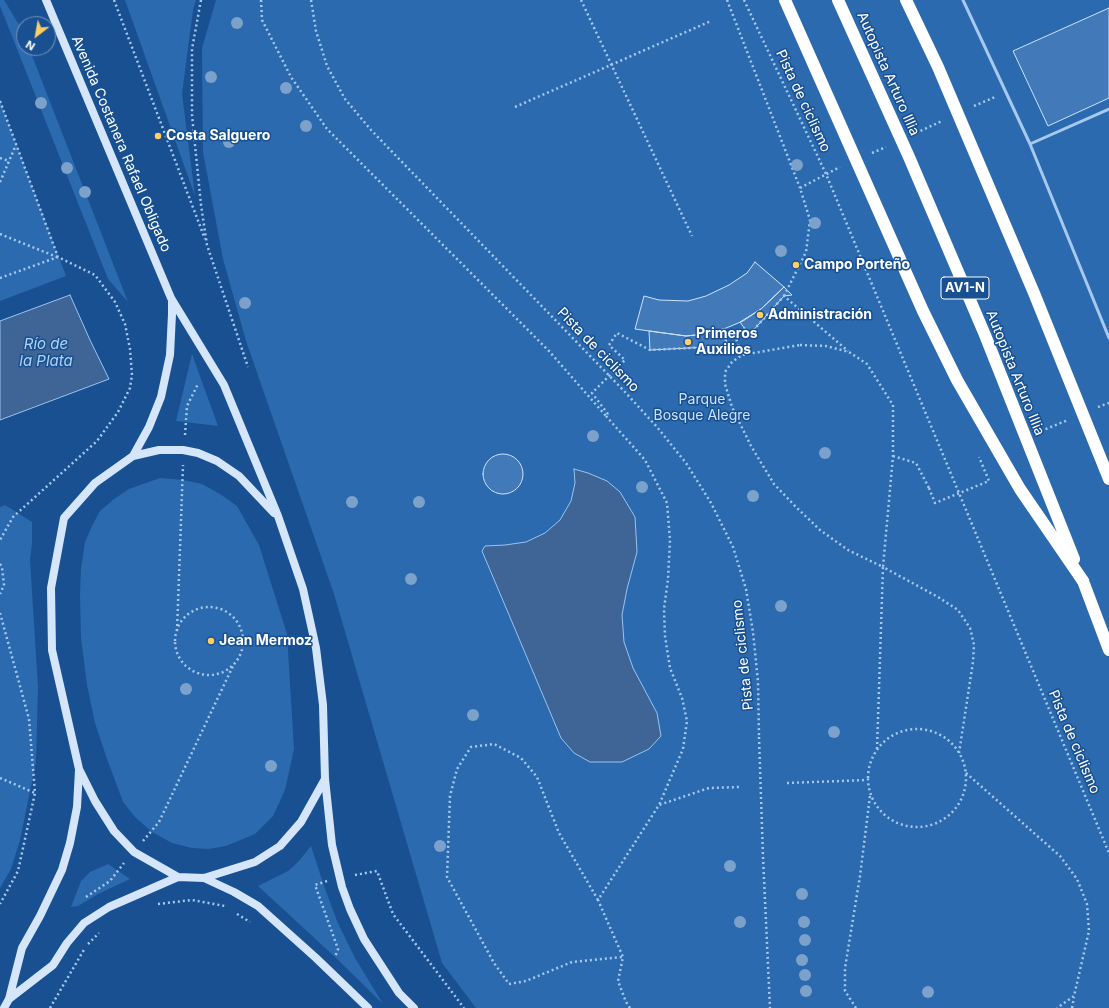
<!DOCTYPE html>
<html>
<head>
<meta charset="utf-8">
<style>
  body { margin:0 }
  #map { position:relative; width:1109px; height:1008px; overflow:hidden; background:#185091; font-family:Inter,sans-serif }
  canvas { display:block }
  .north { position:absolute; left:16px; top:16px; width:40px; height:40px; box-sizing:border-box; background:#185091; border:1px solid #7496bd; border-radius:50%; rotate:211deg; font-size:11px; font-weight:700; line-height:16px; text-align:center; color:#fff }
  .north::after { content:''; display:block; margin:auto; width:14px; height:18px; background:#ffcf65; clip-path:polygon(50% 0,100% 100%,50% 72%,0 100%) }
</style>
</head>
<body>
<div id="map">
<canvas width="1109" height="1008"></canvas>
<div class="north">N</div>
</div>
<script>
const context = document.querySelector('canvas').getContext('2d');
context.lineJoin = 'round';
function fillPath(path, color) { context.fillStyle = color; context.fill(path, 'evenodd'); }
const poly = rows => new Path2D(rows.map(r => 'M' + r).join(''));
function stroke(path, color, width, dash) { context.strokeStyle = color; context.lineWidth = width; context.lineCap = dash ? 'butt' : 'round'; context.setLineDash(dash || []); context.stroke(path); }
function label(font, color, halo, rows, align = 'center') {
  context.font = font + ' Inter,sans-serif'; context.lineWidth = 3; context.setLineDash([]); context.textBaseline = 'middle'; context.strokeStyle = halo; context.fillStyle = color; for (const [text, x, y, turn = 0] of rows) {
    context.save(); context.translate(x, y); context.rotate((+turn || 0) * Math.PI / 180); context.textAlign = isNaN(turn) ? turn : align; if (halo) context.strokeText(text, 0, 0); context.fillText(text, 0, 0); context.restore();
  }
}
const green = poly([
  [0,0,4,0,21,28,24,35,24,48,29,48,128,302,108,279,0,6],
  [125,0,196,0,193,10,182,94,195,196],
  [216,0,1109,0,1109,1008,476,1008,442,963,334,594,246,341,223,259,203,152,202,48],
  [0,100,66,276,0,301],
  [192,354,218,426,176,421],
  [160,478,183,480,202,484,220,494,237,506,259,545,287,634,294,749,285,790,273,816,255,834,226,846,209,849,192,848,172,843,152,832,135,817,123,802,107,759,95,723,87,685,81,638,80,593,81,569,85,542,92,526,100,511,114,499,129,489],
  [5,505,32,522,32,543,30,560,38,687,36,762,20,840,11,869,0,888,0,507],
  [311,846,324,886,337,921,355,958,383,1004,335,957,258,886,288,871,299,861],
  [108,864,130,879,98,894,78,906,71,907,81,881,90,872]
]);
const water = poly([
  [70,295,90,340,109,379,0,420,0,321,70,295],
  [574,469,588,473,607,481,620,492,635,517,637,552,627,589,622,615,624,642,633,668,657,713,661,736,649,749,622,762,590,762,574,753,561,738,482,551,485,546,505,545,526,542,545,533,560,520,571,501,575,483,574,469]
]);
const building = poly([
  [1109,8,1109,98,1048,126,1013,51,1109,8],
  [755,262,784,287,761,309,743,321,714,333,686,336,635,329,644,296,659,300,688,301,706,296,729,285,747,273,755,262],
  [784,287,792,295,784,296,749,335,740,322,761,309,784,287],
  [723,329,728,346,650,350,649,331,686,336,714,333,723,329],
  '483 474a20 20 0 1 1 40 0a20 20 0 1 1-40 0Z'
]);
const path = poly([
  [114,0,205,239],
  [201,0,192,49,192,115,201,205,207,245,248,367],
  [261,0,262,20,291,77,327,129,548,350,606,416,608,414],
  [311,0,316,31,327,66,345,99,371,130,625,392,657,427,686,463,711,503,733,547,746,589,753,632,758,682,759,737],
  [581,0,692,236],
  [727,0,800,188],
  [744,0,826,174,1109,853],
  [0,101,58,257],
  [974,106,995,97],
  [515,107,711,21],
  [916,133,942,121],
  [872,153,886,147],
  [0,158,9,161],
  [0,182,16,145],
  [0,234,57,257],
  [0,278,58,257,95,275,115,302,125,324,130,349,132,375,130,388,118,412,97,441,13,517,0,540],
  [784,296,806,252,810,220,800,188,840,167],
  [733,330,742,355],
  [609,345,617,333,650,350,728,346,725,338,735,335,744,328,749,335,784,296,848,351],
  [800,345,826,346,849,352,867,364,893,405,893,456,883,567,848,550,820,530,796,507,774,484,751,446,732,407,725,384,725,372,732,362,742,355,800,345],
  [1098,407,1109,403],
  [606,416,645,460,667,503,670,540,668,579,664,609,665,636,670,668,682,698,687,721,683,749,659,805],
  [1041,431,1068,420],
  [185,435,187,406,198,384],
  [893,456,916,463,929,488],
  [0,564,2,567,4,585,0,594],
  '175 641a34 34 0 1 1 68 0a34 34 0 1 1-68 0Z',
  [0,613,29,719,35,793,18,871,0,904],
  [177,631,183,465],
  '868 778a49 49 0 1 1 98 0a49 49 0 1 1-98 0Z',
  [877,749,883,567,938,597,958,610,970,628,974,645,973,662,959,753],
  [966,773,1060,856,1077,879,1087,904,1089,931,1074,996,1057,1008],
  [0,778,35,793],
  [787,783,867,780],
  [143,841,159,822,233,666],
  [763,857,770,1008],
  [355,875,377,871,393,914,464,1008],
  [327,881,315,885,338,949,335,957],
  [86,897,110,881,124,863],
  [598,900,559,833,537,777,521,758,494,744,471,747,457,769,450,796,447,877,494,963,509,984,526,981,572,962,623,957],
  [158,904,192,900,225,906],
  [237,914,250,922],
  [88,944,99,933],
  [50,1008,85,948],
  [630,1008,626,1002,618,981,623,957,598,900,659,805,709,788,740,787],
  [856,1008,845,991,845,968,860,876,870,796],
  [1072,1008,1074,997]
]);
const lane = poly([
  [963,0,1030,144,1109,338],
  [1030,144,1109,109]
]);
const secondary = poly([
  [46,0,171,298,224,385,278,516,303,589,316,648,323,705,325,779,332,845,342,887,350,909,364,939,399,993,414,1008],
  [133,456,149,427,161,397,170,355,172,314,172,300],
  [274,513,239,476,217,461,198,453,183,450,159,450,133,456,95,483,64,518,51,588,52,650,79,769,95,801,114,831,134,852,178,877,204,878,255,862,280,846,301,822,325,779],
  [204,878,234,892,258,906,316,958,368,1008],
  [9,999,53,965,67,943,84,923,109,907,178,877],
  [4,1008,9,999,22,948,40,916,62,870,70,843,77,807,79,770]
]);
const highway = poly([
  [1083,581,1109,650]
]);
const pathBridge = poly([
  [608,414,592,393,625,360,609,345],
  [929,488,935,503,989,481,979,457],
  [759,737,763,857]
]);
const highwayBridge = poly([
  [785,0,923,311,957,380,1020,489,1083,581],
  [838,0,909,157,985,335,1074,559],
  [906,0,938,67,1034,293,1109,479]
]);
const trees = [
  [237,23],
  [211,77],
  [286,88],
  [41,103],
  [306,126],
  [229,142],
  [797,165],
  [67,168],
  [85,192],
  [815,223],
  [781,251],
  [245,303],
  [593,436],
  [825,453],
  [642,487],
  [753,496],
  [352,502],
  [419,502],
  [411,579],
  [781,606],
  [186,689],
  [473,715],
  [834,732],
  [271,766],
  [440,846],
  [730,866],
  [802,894],
  [740,922],
  [804,922],
  [805,940],
  [802,960],
  [805,975],
  [806,991],
  [928,992]
];
const markers = [
  [158,136,4,"#ffcf65"],
  [796,265,4,"#ffcf65"],
  [760,315,4,"#ffcf65"],
  [688,342,4,"#ffcf65"],
  [211,641,4,"#ffcf65"]
];
const shields = [
  [965,288,48]
];
const shieldNames = [
  ["AV1-N",965,288]
];
const streetNames = [
  ["Autopista Arturo Illia",888,74,66],
  ["Pista de ciclismo",803,101,65],
  ["Avenida Costanera Rafael Obligado",121,144,67],
  ["Pista de ciclismo",598,350,46],
  ["Autopista Arturo Illia",1015,373,68],
  ["Pista de ciclismo",743,655,-96],
  ["Pista de ciclismo",1074,742,67]
];
const poiNames = [
  ["Costa Salguero",166,136],
  ["Campo Porteño",804,265],
  ["Administración",768,315],
  ["Primeros",696,334],
  ["Auxilios",696,350],
  ["Jean Mermoz",219,641]
];
const parkNames = [
  ["Parque",702,400],
  ["Bosque Alegre",702,416]
];
const waterNames = [
  ["Río de",46,344],
  ["la Plata",46,361]
];
fillPath(green, '#2b6aaf');
fillPath(water, '#3e6595');
stroke(water, '#99c4f2', 1);
fillPath(building, '#4179b9');
stroke(building, '#cde3fb', 1);
stroke(path, '#a7c9f0', 2.5, [2, 3]);
stroke(lane, '#a7c9f0', 3);
stroke(secondary, '#d5e6fb', 8);
stroke(highway, '#fff', 12);
stroke(pathBridge, '#a7c9f0', 2.5, [2, 3]);
stroke(highwayBridge, '#fff', 12);
context.fillStyle = '#7ca1cb';
for (const [x, y] of trees) { context.beginPath(); context.arc(x, y, 6, 0, 2 * Math.PI); context.fill(); }
for (const [x, y, r, color] of markers) { const dot = new Path2D(); dot.arc(x, y, r, 0, 2 * Math.PI); context.fillStyle = color; context.fill(dot); stroke(dot, '#185091', 1.5); }
for (const [x, y, w] of shields) { const box = new Path2D(); box.roundRect(x - w / 2, y - 11, w, 22, 3); context.fillStyle = '#185091'; context.fill(box); stroke(box, '#fff', 1); }
label('bold 13px', '#fff', null, shieldNames);
label('14px', '#fff', '#185091', streetNames);
label('bold 14px', '#fff', '#185091', poiNames, 'left');
label('14px', '#cde3fb', '#185091', parkNames);
label('italic 15px', '#b3d3f6', '#185091', waterNames);
</script>
</body>
</html>
